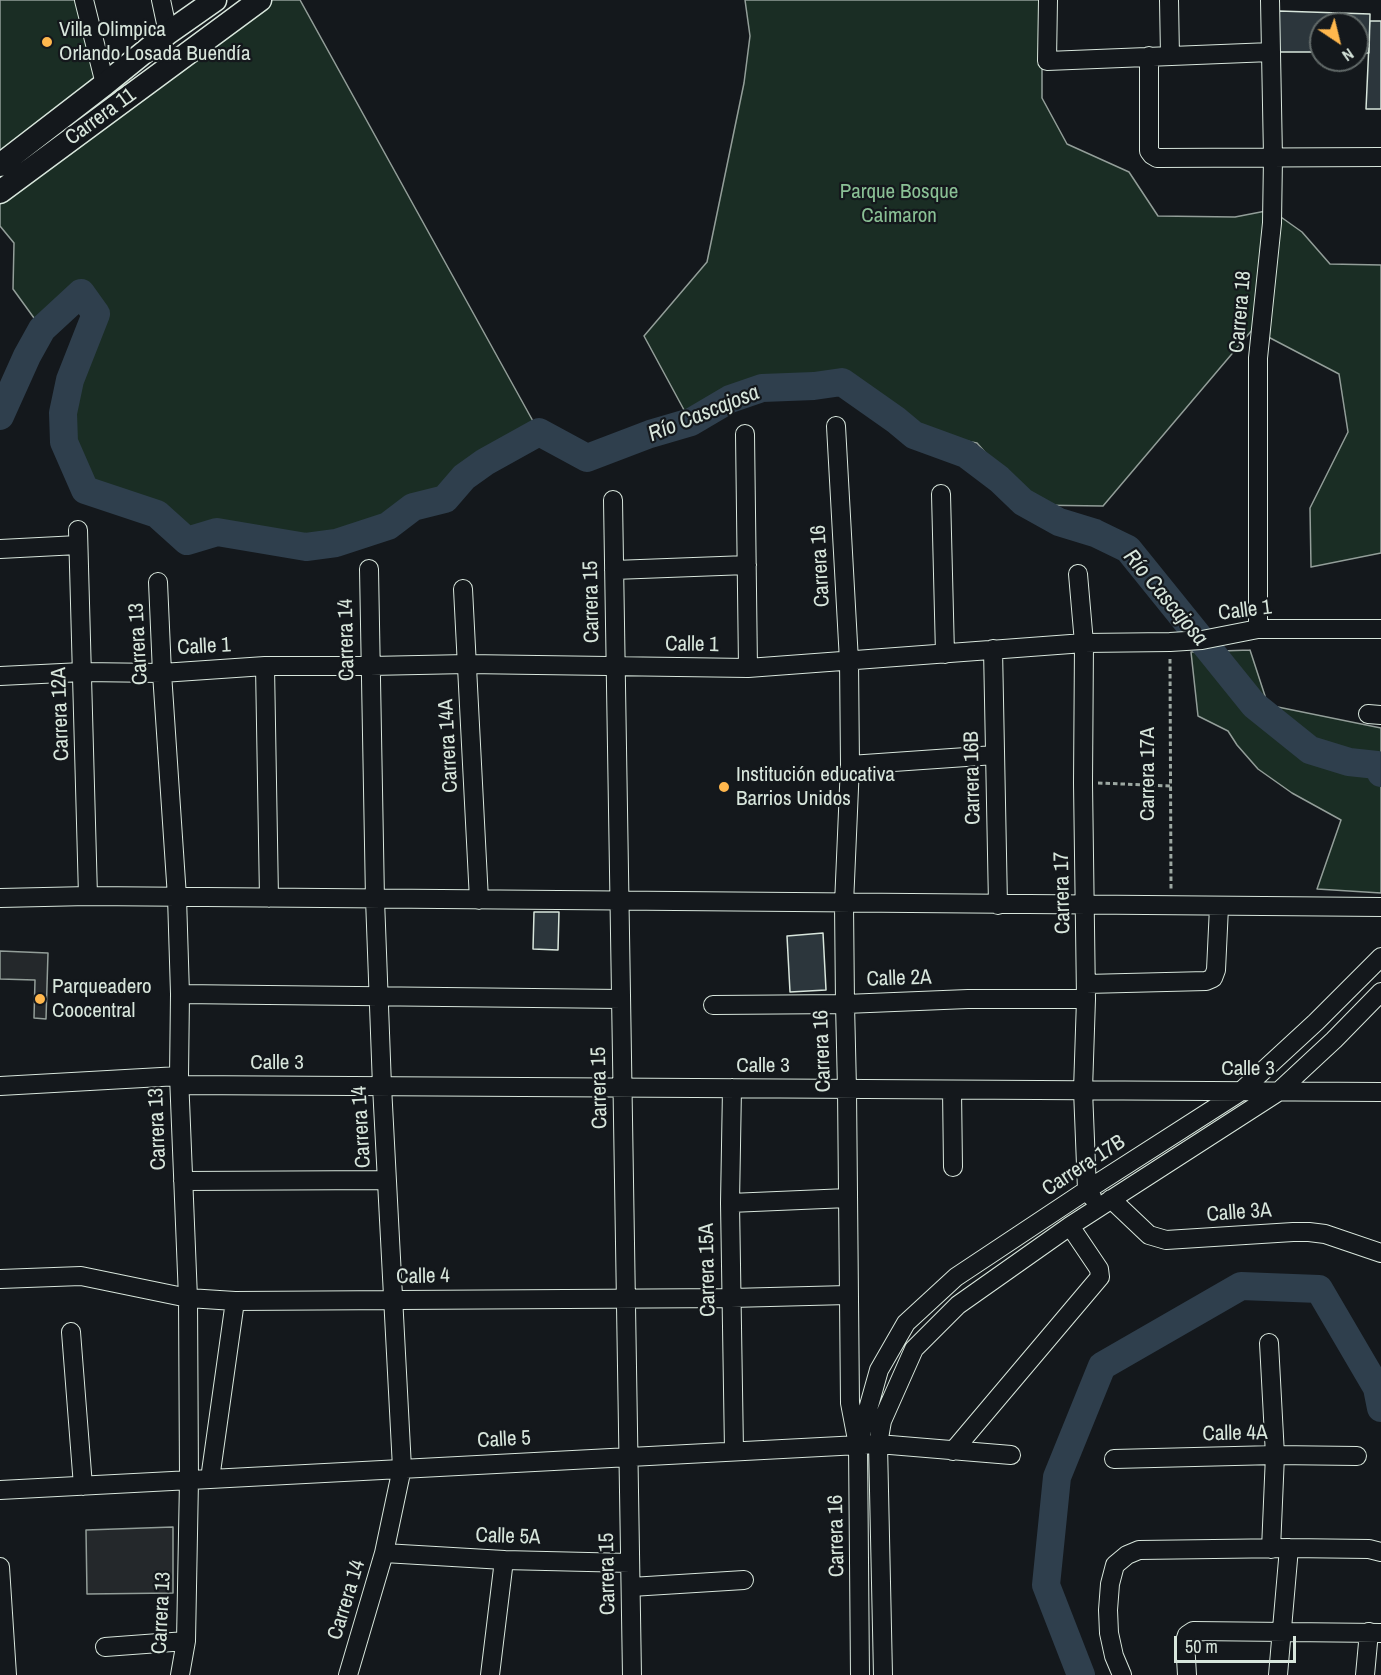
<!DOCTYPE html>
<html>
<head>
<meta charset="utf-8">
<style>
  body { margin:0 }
  #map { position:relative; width:1381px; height:1675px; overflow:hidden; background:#14181c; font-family:"Archivo Narrow",sans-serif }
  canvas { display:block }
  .north { position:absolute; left:1309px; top:12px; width:60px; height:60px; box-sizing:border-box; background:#14181c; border:2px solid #626a69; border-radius:50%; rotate:145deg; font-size:16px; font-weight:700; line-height:24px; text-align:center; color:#d8e6dc }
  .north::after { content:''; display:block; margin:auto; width:21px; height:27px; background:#ffb74d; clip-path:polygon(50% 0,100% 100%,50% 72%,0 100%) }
  .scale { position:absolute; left:1174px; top:1636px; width:122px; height:27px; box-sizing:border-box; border:3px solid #d8e6dc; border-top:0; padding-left:8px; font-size:18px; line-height:21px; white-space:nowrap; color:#d8e6dc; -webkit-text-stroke:4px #14181c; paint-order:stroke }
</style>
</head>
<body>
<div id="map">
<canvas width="1381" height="1675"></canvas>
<div class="north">N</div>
<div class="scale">50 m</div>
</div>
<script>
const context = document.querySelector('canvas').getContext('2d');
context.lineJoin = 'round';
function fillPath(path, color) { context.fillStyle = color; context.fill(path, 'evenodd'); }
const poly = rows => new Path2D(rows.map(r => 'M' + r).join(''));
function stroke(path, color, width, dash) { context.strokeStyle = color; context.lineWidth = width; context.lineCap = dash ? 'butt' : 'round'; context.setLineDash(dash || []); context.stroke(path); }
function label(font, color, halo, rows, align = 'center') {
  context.font = font + ' "Archivo Narrow",sans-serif'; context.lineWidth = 4.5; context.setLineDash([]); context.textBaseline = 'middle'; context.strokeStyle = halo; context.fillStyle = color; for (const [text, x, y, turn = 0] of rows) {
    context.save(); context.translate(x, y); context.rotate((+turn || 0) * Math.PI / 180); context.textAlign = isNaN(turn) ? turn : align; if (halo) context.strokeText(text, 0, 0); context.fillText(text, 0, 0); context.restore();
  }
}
const green = poly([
  [0,0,84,0,105,84,0,165,0,0],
  [260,0,300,0,539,432,485,462,464,477,445,499,413,507,388,526,336,543,306,547,217,532,187,541,157,514,85,490,64,442,63,413,70,380,96,314,81,293,42,329,13,289,14,243,0,226,0,192,260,0],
  [745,0,1042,0,1042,98,1067,144,1129,172,1158,216,1235,217,1271,210,1302,232,1330,264,1381,265,1381,553,1311,567,1310,508,1348,432,1339,374,1253,329,1103,506,1031,505,977,443,922,433,842,373,814,381,761,381,690,421,644,336,707,262,744,83,750,36,745,0],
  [1250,650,1268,705,1381,728,1381,893,1317,889,1341,820,1292,793,1258,769,1237,745,1228,731,1198,716,1191,652,1250,650]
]);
const parking = poly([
  [0,951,48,953,46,1019,34,1018,35,980,0,979,0,951],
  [173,1527,173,1593,87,1594,86,1530,173,1527]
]);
const river = poly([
  [0,416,27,356,42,329,81,293,96,314,70,380,63,413,64,442,85,490,157,514,187,541,217,532,306,547,336,543,388,526,413,507,445,499,464,477,485,462,539,432,587,458,650,434,691,422,730,399,762,388,814,386,842,382,896,420,914,435,966,454,999,479,1023,502,1059,522,1095,533,1128,549,1254,705,1310,750,1349,762,1377,765,1381,773],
  [1081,1675,1046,1585,1057,1477,1102,1366,1241,1286,1319,1289,1377,1388,1381,1408]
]);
const building = poly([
  [1279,11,1370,14,1369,53,1357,53,1357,24,1321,24,1321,52,1278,52,1279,11],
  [1370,21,1381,21,1381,109,1366,109,1370,21],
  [534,912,559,912,558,950,533,949,534,912],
  [823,933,826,990,790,992,787,936,823,933]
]);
const path = poly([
  [1170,659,1171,890],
  [1098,783,1171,786]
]);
const minor = poly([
  [84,0,105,84],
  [161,0,168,33],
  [1048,0,1047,61,1271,52],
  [1169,0,1170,56],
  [1149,56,1149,151,1152,155,1157,158,1381,157],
  [836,426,849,661,850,765,844,904,845,1004,847,1089,850,1403,858,1445,860,1675],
  [745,434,748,668],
  [941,494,945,654],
  [613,500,632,1675],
  [78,530,88,896],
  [0,549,78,545],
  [614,570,747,565],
  [1078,574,1084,643,1083,783,1086,999,1083,1090,1087,1190,1092,1197],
  [158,582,162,673,177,897,180,994,179,1076,188,1298,189,1480,186,1641,180,1675],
  [463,589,479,900],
  [1258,629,1258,358,1272,223,1273,157,1270,0],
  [993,649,998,905],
  [265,666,269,898],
  [0,676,82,672,162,673,265,666,370,666,467,664,748,668,1084,643,1170,642,1202,640,1258,629,1381,629],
  [1368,714,1381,715],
  [850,765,995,755],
  [0,898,88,896,1381,907],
  [1086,984,1206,981,1213,978,1216,970,1219,907],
  [180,994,621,999],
  [713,1005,845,1004,968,999,1086,999],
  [180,1085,1381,1092],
  [0,1086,179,1076],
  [732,1088,730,1203,734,1451],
  [952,1090,953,1167],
  [183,1181,387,1180],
  [1111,1199,1149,1235,1166,1240,1293,1232,1309,1232,1325,1234,1381,1253],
  [730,1203,848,1198],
  [0,1279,81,1276,188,1298,235,1301,731,1298,848,1295],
  [71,1332,83,1486],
  [1269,1343,1275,1455,1271,1549],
  [859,1441,879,1370,906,1323,956,1277,1087,1190,1240,1092,1316,1022,1381,957],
  [953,1451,1100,1277,1099,1269,1070,1226],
  [1114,1459,1275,1455,1357,1456],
  [210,1479,235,1301],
  [0,1490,878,1444,1011,1455],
  [384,1553,504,1560,630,1563],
  [0,1567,7,1675],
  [631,1587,744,1580],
  [105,1647,186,1641],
  [348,1675,384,1553,402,1468,382,1086,375,899,369,569],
  [490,1675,504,1560],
  [883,1675,878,1444,882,1421,914,1349,958,1305,1070,1226,1278,1092,1334,1040,1381,992],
  [1122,1675,1114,1656,1109,1633,1108,1610,1110,1584,1115,1565,1127,1555,1139,1550,1289,1548,1369,1549,1381,1552],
  [1187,1675,1185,1641,1187,1635,1193,1631,1381,1633],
  [1278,1675,1289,1548],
  [1365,1675,1369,1632]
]);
const major = poly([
  [0,165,105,84,168,33,215,0],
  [0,192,260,0]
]);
const markers = [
  [47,42,6,"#ffb74d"],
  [724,787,6,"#ffb74d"],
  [40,999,6,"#ffb74d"]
];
const poiNames = [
  ["Villa Olimpica",59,30],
  ["Orlando Losada Buendía",59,54],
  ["Institución educativa",736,775],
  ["Barrios Unidos",736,799],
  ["Parqueadero",52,987],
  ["Coocentral",52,1011]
];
const streetNames = [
  ["Carrera 11",101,117,-36],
  ["Carrera 18",1241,312,-85],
  ["Carrera 16",821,566,-93],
  ["Carrera 15",592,602,-91],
  ["Calle 1",1245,611,-7],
  ["Carrera 14",347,640,-91],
  ["Carrera 13",139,644,-93],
  ["Calle 1",692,645,1],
  ["Calle 1",204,647,-3],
  ["Carrera 12A",61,714,-92],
  ["Carrera 14A",449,746,-93],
  ["Carrera 17A",1148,774,-90],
  ["Carrera 16B",973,778,-91],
  ["Carrera 17",1063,893,-91],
  ["Calle 2A",899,979,-2],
  ["Carrera 16",823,1051,-92],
  ["Calle 3",277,1063],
  ["Calle 3",763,1066],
  ["Calle 3",1248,1069],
  ["Carrera 15",600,1088,-91],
  ["Carrera 14",362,1127,-93],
  ["Carrera 13",158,1129,-92],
  ["Carrera 17B",1084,1166,-33],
  ["Calle 3A",1239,1213,-4],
  ["Carrera 15A",708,1270,-91],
  ["Calle 4",423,1277,-1],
  ["Calle 4A",1235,1434,-1],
  ["Calle 5",504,1440,-3],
  ["Carrera 16",837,1536,-91],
  ["Calle 5A",508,1537,2],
  ["Carrera 15",608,1574,-91],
  ["Carrera 14",347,1600,-73],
  ["Carrera 13",162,1613,-87]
];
const parkNames = [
  ["Parque Bosque",899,192],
  ["Caimaron",899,216]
];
const waterNames = [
  ["Río Cascajosa",704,414,-22],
  ["Río Cascajosa",1165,598,50]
];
fillPath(green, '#1a2d24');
stroke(green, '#939e99', 1.5);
fillPath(parking, '#24282b');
stroke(parking, '#939e99', 1.5);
stroke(river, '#2f3f4d', 28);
fillPath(building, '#2c363c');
stroke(building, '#d8e6dc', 1.5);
stroke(minor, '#d8e6dc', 20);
stroke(major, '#d8e6dc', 25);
stroke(path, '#9da8a2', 3, [4.5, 3]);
stroke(minor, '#14181c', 18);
stroke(major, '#14181c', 22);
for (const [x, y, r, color] of markers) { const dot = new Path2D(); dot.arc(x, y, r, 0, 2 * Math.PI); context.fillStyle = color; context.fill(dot); stroke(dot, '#14181c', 2); }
label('21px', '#d8e6dc', '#14181c', poiNames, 'left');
label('21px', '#d8e6dc', '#14181c', streetNames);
label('21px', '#8ac095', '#14181c', parkNames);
label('italic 22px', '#d8e6dc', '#14181c', waterNames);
</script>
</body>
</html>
